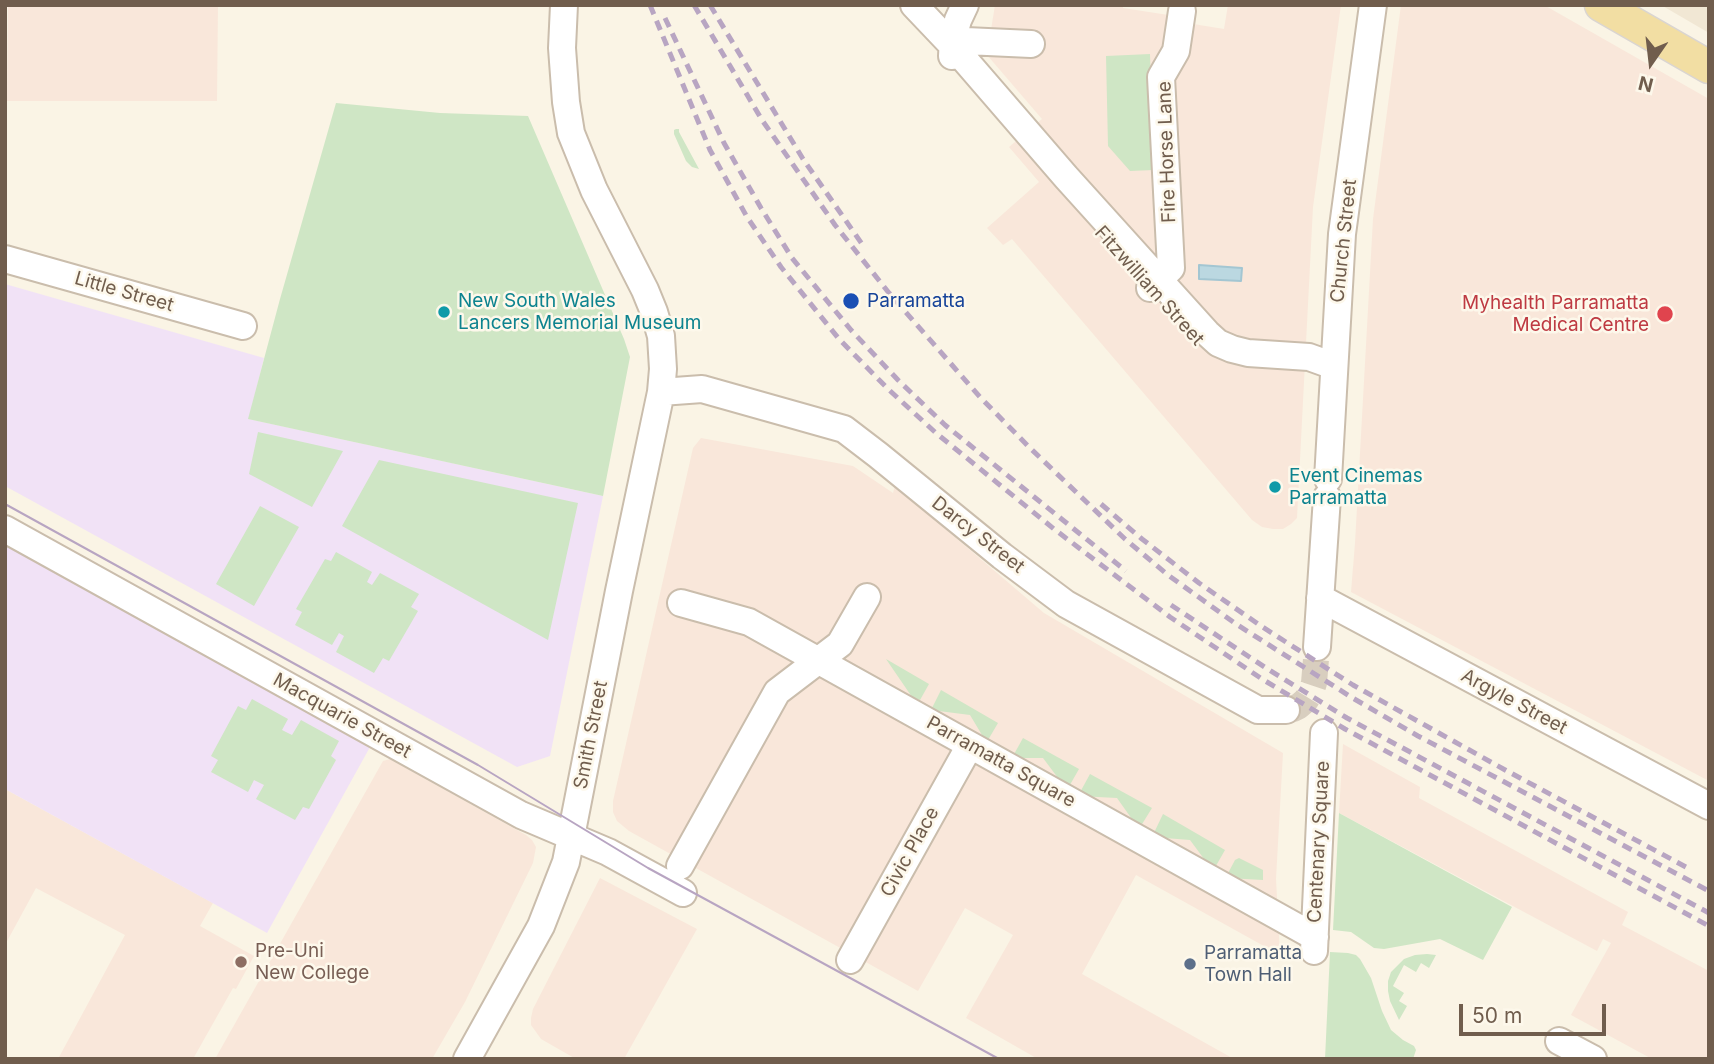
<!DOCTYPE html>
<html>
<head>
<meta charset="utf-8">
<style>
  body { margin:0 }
  #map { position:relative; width:1714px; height:1064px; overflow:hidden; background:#faf4e5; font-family:Inter,sans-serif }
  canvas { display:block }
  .frame { position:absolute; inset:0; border:7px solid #705d4d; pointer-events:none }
  .north { position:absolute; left:1616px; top:28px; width:70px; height:70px; -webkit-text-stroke:5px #fdf8eb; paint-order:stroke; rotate:194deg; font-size:19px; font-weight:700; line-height:28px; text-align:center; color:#705d4d }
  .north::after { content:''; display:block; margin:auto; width:24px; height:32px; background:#705d4d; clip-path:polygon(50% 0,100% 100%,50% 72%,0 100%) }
  .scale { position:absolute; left:1459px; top:1004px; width:147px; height:32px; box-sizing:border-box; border:4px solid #705d4d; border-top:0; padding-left:9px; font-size:21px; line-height:24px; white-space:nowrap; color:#705d4d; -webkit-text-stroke:5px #fdf8eb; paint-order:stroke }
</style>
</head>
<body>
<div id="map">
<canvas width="1714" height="1064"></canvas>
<div class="frame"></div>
<div class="north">N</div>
<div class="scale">50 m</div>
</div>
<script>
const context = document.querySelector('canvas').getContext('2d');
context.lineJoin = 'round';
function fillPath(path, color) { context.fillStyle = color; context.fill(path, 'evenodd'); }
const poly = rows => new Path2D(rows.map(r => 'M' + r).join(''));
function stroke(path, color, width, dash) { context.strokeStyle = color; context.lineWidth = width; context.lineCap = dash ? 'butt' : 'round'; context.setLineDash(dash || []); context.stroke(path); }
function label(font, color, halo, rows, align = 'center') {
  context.font = font + ' Inter,sans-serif'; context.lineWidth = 5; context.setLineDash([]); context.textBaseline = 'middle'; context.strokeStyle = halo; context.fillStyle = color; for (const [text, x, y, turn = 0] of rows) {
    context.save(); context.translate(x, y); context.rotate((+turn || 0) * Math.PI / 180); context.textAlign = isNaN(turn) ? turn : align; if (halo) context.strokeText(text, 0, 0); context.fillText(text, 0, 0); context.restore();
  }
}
const residential = poly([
  [1661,5,1709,5,1709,33]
]);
const commercial = poly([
  [8,5,218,5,217,101,7,101],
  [995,5,1123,5,1123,8,1175,16,1175,21,1224,29,1228,5,1341,5,1313,207,1297,518,1291,524,1283,529,1273,529,1262,527,1252,520,1012,239,1003,245,987,228,1039,182,1009,147,1042,119,987,55],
  [1401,5,1544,5,1709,99,1709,781,1351,592,1355,543,1373,219],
  [701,438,853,466,893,493,895,486,1044,613,1283,753,1276,879,1280,955,1136,875,1082,974,1234,1059,1038,1059,966,1018,1013,935,965,908,918,991,629,831,617,821,613,812,613,801,693,448],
  [1343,744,1420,787,1419,798,1628,912,1622,925,1709,971,1709,1059,1652,1059,1571,1015,1611,943,1603,939,1597,951,1339,813],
  [390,759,526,835,532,840,536,847,533,863,465,1002,432,1059,215,1059,383,761],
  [5,789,213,903,200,926,254,956,236,989,233,988,193,1059,58,1059,125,935,36,888,5,945],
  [600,878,697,929,624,1059,576,1059,541,1039,531,1025,531,1018,533,1009]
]);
const education = poly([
  [5,284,264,358,249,419,603,496,550,756,517,767,5,486],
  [5,545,370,747,267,933,5,789]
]);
const green = poly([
  [1150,54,1154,170,1130,171,1108,146,1106,56],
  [336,103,440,113,528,116,624,339,630,357,603,496,248,419,280,299],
  [676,129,679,129,679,132,699,169,692,167,686,161,674,134,674,130],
  [258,432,343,451,312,507,249,474],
  [379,460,578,503,548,640,342,526],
  [260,506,299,527,254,606,216,584],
  [336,552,372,572,367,582,372,585,380,573,419,594,411,607,418,611,389,661,383,658,374,673,336,652,344,636,339,633,332,645,295,625,302,612,296,609,325,559,331,561],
  [886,659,929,684,920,700,912,697],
  [941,690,998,723,988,740,985,740,970,715,931,710],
  [252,699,288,719,282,730,292,735,301,720,339,741,331,756,336,760,309,809,303,807,295,820,256,799,264,785,254,780,248,792,211,772,218,760,211,756,238,706,246,710],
  [1023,738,1079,769,1067,790,1043,758,1014,758,1013,756],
  [1090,774,1152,808,1139,829,1117,798,1078,796],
  [1339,813,1512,907,1483,960,1440,939,1384,949,1374,948,1351,932,1333,930],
  [1163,814,1225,850,1213,871,1190,840,1152,837],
  [1239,858,1263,870,1263,880,1227,878,1226,877,1235,860],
  [1330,952,1348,953,1356,955,1360,959,1371,978,1382,1011,1391,1030,1403,1040,1414,1046,1416,1050,1413,1059,1325,1059],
  [1427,954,1436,955,1429,968,1421,963,1416,972,1404,965,1393,986,1404,993,1399,1001,1407,1006,1399,1020,1390,1001,1388,991,1388,981,1391,972,1404,959,1415,955]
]);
const water = poly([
  [1199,265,1242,268,1241,281,1199,279,1199,265]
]);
const minorTunnel = poly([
  [1286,710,1293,709,1299,706,1306,700,1311,692,1314,683,1317,647]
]);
const minor = poly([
  [914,5,952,45,1066,177,1207,333,1218,343,1232,349,1248,353,1309,357,1334,366],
  [966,41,1031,44],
  [952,56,953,38,958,20,965,5],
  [5,259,243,326],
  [1150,288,1171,268,1161,77,1176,51,1182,11],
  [661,392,702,389,844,429,878,455,1002,556,1066,604,1258,710,1286,710],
  [1328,479,1342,234,1373,5],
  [5,529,521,815,608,852,683,893],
  [1320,598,1709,806],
  [681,603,749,622,1315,937],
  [1317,647,1327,497],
  [680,866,777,692,840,644,867,597],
  [1314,951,1324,733],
  [850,960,970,745],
  [1559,1041,1593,1059],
  [467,1059,541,926,566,862,619,591,661,392,663,369,661,336,654,312,645,290,594,190,571,133,566,102,562,48,564,5]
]);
const major = poly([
  [1601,5,1709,67]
]);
const tram = poly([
  [5,504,478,765,648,868,999,1059]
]);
const rail = poly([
  [650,5,710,150,747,217,781,267,839,339,888,389,936,433,1054,529,1170,617,1262,679,1345,729,1709,926],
  [694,5,762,120,835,225,889,293,980,397,1028,446,1125,539,1168,575,1236,624,1351,697,1418,736,1709,891],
  [710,5,803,159,862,244],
  [665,18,724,143,761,208,792,258,851,330,898,380,945,425,1126,571],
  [1101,504,1142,539,1199,583,1261,626,1353,685,1507,771,1686,867],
  [1171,605,1266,668,1347,718,1709,913]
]);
const markers = [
  [851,301,9,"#1a4fb4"],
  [444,312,7,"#0f9aa8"],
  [1665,314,9,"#e0444e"],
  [1275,487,7,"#0f9aa8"],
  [241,962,7,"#8d6e63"],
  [1190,964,7,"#5c6f8a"]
];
const streetNames = [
  ["Fire Horse Lane",1167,152,-92],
  ["Church Street",1344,241,-84],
  ["Fitzwilliam Street",1149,286,48],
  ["Little Street",124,292,16],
  ["Darcy Street",978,535,38],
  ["Argyle Street",1514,702,28],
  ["Macquarie Street",342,716,29],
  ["Smith Street",591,735,-79],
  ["Parramatta Square",1001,762,29],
  ["Centenary Square",1319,842,-87],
  ["Civic Place",910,852,-61]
];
const cultureNames = [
  ["New South Wales",458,301],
  ["Lancers Memorial Museum",458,323],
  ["Event Cinemas",1289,476],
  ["Parramatta",1289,498]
];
const transitNames = [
  ["Parramatta",867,301]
];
const healthNames = [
  ["Myhealth Parramatta",1649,303],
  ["Medical Centre",1649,325]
];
const educationNames = [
  ["Pre-Uni",255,951],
  ["New College",255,973]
];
const serviceNames = [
  ["Parramatta",1204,953],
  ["Town Hall",1204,975]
];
fillPath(residential, '#f1e7d4');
fillPath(commercial, '#f9e7da');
fillPath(education, '#f1e2f6');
fillPath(green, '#cfe6c5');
fillPath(water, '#bbd8e1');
stroke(water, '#a3c6d2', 2);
stroke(minorTunnel, '#d8cebf', 26, [26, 13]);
stroke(minor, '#cabdac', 30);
stroke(major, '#dad5d1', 35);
stroke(minor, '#fff', 26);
stroke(major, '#f2dea3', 32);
stroke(tram, '#b8a5c2', 2);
stroke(rail, '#b8a5c2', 5, [10, 7]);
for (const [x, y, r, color] of markers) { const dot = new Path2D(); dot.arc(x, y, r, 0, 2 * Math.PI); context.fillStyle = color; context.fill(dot); stroke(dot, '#fdf8eb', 2.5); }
label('19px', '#705d4d', '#fdf8eb', streetNames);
label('19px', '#0d838f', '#fdf8eb', cultureNames, 'left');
label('19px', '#164399', '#fdf8eb', transitNames, 'left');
label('19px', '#be3a42', '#fdf8eb', healthNames, 'right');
label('19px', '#785e54', '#fdf8eb', educationNames, 'left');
label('19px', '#4e5e75', '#fdf8eb', serviceNames, 'left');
</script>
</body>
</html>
